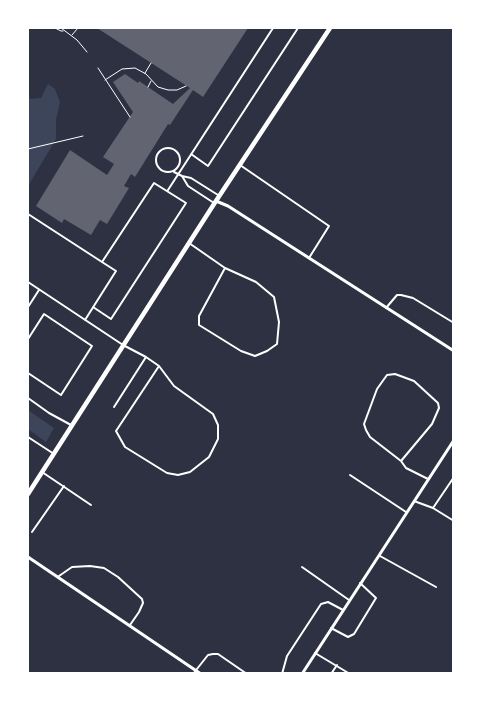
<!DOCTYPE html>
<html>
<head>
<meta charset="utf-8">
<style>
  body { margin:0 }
  #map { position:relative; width:481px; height:701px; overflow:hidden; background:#2d3142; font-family:"PT Sans Narrow",sans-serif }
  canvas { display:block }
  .frame { position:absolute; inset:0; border:29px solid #fff; pointer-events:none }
</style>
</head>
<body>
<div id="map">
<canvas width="481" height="701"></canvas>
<div class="frame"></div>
</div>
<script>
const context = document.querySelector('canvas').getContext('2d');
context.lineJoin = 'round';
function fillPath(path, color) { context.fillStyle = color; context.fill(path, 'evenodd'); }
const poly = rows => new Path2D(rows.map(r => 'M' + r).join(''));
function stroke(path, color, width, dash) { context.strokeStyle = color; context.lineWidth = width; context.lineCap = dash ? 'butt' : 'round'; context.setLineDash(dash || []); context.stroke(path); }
const green = poly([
  [48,84,55,89,60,102,56,120,56,139,28,186,28,93,30,99,41,98],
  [28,410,54,428,46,442,28,429]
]);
const building = poly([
  [97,28,248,28,203,97,193,90,170,125,168,124,135,177,131,174,124,186,129,188,107,224,100,220,91,235,64,219,62,223,36,206,70,150,107,175,114,164,103,157,133,112,113,82,125,74,138,83,139,81,173,104,190,88]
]);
const path = poly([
  [55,28,61,31,63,31],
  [61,28,77,40,87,52],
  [72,35,78,28],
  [98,68,130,117],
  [145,73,151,63],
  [105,80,122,69,135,68,146,74,158,87,168,90,177,90,186,86],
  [148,87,151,81],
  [28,149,83,136]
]);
const service = poly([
  '156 160a12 12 0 1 1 24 0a12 12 0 1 1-24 0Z',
  [191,154,208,166,298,28],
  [240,165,329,226,309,258],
  [174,172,182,176,191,178,218,195],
  [182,176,188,186,214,203],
  [168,190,273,28],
  [28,214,102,262,154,183,186,203,111,319,93,307],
  [189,243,225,268,199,316,199,325,241,351,255,356,267,351,277,344,279,322,274,297,256,282,225,268],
  [28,282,123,345,146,357,159,366,174,386,213,414,218,425,218,439,209,457,190,472,178,475,167,473,125,447,116,431,159,366],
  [28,307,39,290],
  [386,308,397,295,401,295,413,298,454,323],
  [85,320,116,271,102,262],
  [28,339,44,314,92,346,61,395,28,373],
  [28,398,49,413,71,425],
  [114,407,146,357],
  [28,437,54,454],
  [401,461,432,424,439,408,438,403,414,381,395,374,387,375,377,389,364,424,366,430,370,437,401,461,406,468,428,479],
  [42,472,91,505],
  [350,475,406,512],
  [414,501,433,508,454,477],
  [433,508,454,521],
  [32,532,64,486],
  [380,556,436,587],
  [302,567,349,600],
  [59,576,72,567,90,566,104,568,118,577,142,599,143,603,139,612,130,625],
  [331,628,348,637,354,634,376,598,360,583],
  [315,653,350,674],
  [193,674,208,655,213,654,218,654,247,674],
  [282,674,287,656,321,604,328,602,343,610],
  [331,674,337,665]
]);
const minor = poly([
  [216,201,228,206,454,351],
  [28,557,201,674],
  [302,674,454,440]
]);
const tertiary = poly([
  [28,494,214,204,330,28]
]);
fillPath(green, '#3c4559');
fillPath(building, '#626471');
stroke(path, '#fff', 1);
stroke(service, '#fff', 2);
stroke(minor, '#fff', 3);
stroke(tertiary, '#fff', 4.5);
</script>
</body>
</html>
